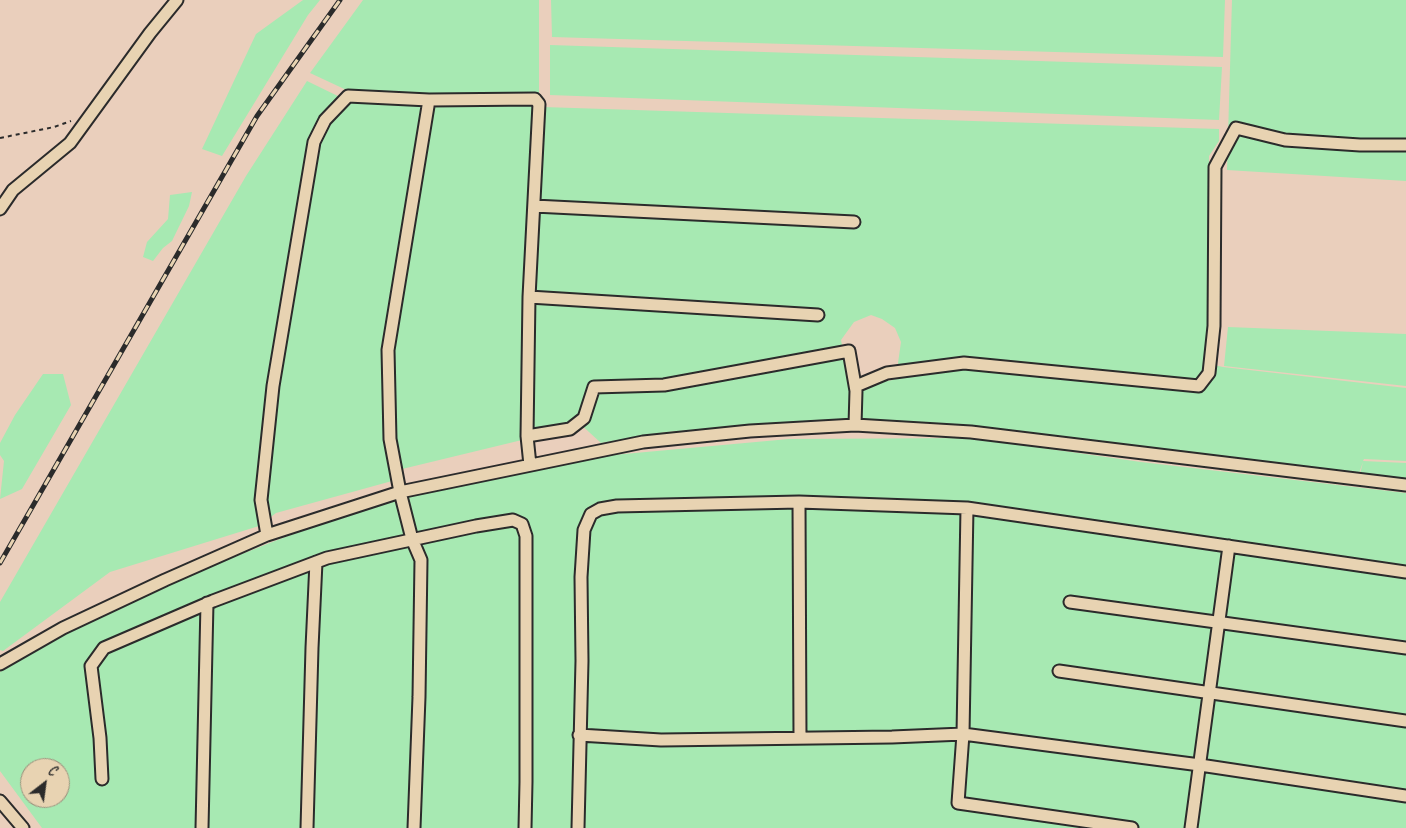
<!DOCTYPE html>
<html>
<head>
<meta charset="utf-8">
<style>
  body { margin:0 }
  #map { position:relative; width:1406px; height:828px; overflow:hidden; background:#eacfbc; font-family:Caveat,sans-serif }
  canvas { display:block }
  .north { position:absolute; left:20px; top:758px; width:50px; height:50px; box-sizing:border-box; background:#e8d3b2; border:1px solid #9c907c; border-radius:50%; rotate:30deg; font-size:14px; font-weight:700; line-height:20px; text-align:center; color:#2b2b2b }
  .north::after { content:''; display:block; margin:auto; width:18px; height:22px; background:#2b2b2b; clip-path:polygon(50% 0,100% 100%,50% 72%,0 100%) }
</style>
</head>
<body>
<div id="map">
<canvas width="1406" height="828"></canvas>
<div class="north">С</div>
</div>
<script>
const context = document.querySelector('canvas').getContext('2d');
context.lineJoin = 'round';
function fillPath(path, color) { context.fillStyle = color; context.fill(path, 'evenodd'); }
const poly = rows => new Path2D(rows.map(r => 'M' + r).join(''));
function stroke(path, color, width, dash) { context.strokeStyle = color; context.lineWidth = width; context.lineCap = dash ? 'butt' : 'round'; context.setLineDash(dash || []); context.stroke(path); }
const green = poly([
  [303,0,320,0,308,15,222,156,202,149,256,34],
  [363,0,539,0,539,96,355,94,310,73],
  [551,0,1225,0,1223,57,552,37],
  [1232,0,1406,0,1406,181,1227,170],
  [550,45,1222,67,1219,120,550,95],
  [307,81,346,100,419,102,425,114,384,349,386,438,392,481,276,513,259,526,110,572,3,651,0,650,0,602,246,176],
  [434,101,536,102,521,355,522,440,398,470,393,422,392,352],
  [543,107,1219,129,1219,141,1209,156,1209,364,1223,367,1406,388,1406,461,1364,459,1363,461,1406,463,1406,478,1360,474,1363,462,1359,473,947,426,867,420,755,425,667,432,601,443,577,421,532,435,531,361],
  [871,315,882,319,895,328,901,342,898,363,898,371,893,380,877,382,849,383,841,340,854,322],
  [192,192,189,206,172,241,163,248,153,261,143,257,147,242,168,219,170,195],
  [1228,327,1406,334,1406,386,1224,366],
  [43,374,63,374,71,405,22,489,0,499,4,461,0,455,0,443,15,415],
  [973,438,1141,462,1406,493,1406,828,42,828,0,771,0,672,39,646,173,581,285,537,392,500,591,457,789,439],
  [30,768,60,768,60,798,30,798]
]);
const path = poly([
  [0,138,54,127,71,121]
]);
const minor = poly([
  [534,206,854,222],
  [0,209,13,190,70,143,150,33,177,0],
  [529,297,818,315],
  [856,386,887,373,964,363,1199,386,1209,373,1214,326,1215,167,1236,128,1285,140,1360,145,1406,145],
  [527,436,570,429,584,418,594,387,664,385,849,351,856,391,855,425],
  [799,502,800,737],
  [967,508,963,734,958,803,1132,828],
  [267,535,261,500,273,386,314,142,325,120,348,96,429,100,535,99,539,104,529,297,527,436,530,465],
  [1070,602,1406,648],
  [0,664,63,628,165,580,267,535,400,492,643,442,750,431,855,425,971,432,1406,485],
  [1059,671,1406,721],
  [579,735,661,740,892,737,963,734,1200,765,1406,796],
  [102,779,100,738,91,666,104,648,213,601,327,558,476,526,513,520,522,524,526,536,526,782,525,828],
  [0,801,23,828],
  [202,828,207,603],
  [307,828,312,648,316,562],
  [414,828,419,697,421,560,412,539,400,492,390,439,388,350,429,100],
  [578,828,582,661,581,577,584,530,591,514,600,509,617,506,799,502,967,508,1406,572],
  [1191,828,1229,546]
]);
const rail = poly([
  [0,563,257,116,340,0]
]);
fillPath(green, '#a7e9b2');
stroke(minor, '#2b2b2b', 15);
stroke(path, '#2b2b2b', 2, [4, 4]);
stroke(minor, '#e8d3b2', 11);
stroke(rail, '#2b2b2b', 5);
stroke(rail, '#e8d3b2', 3, [9]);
</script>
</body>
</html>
